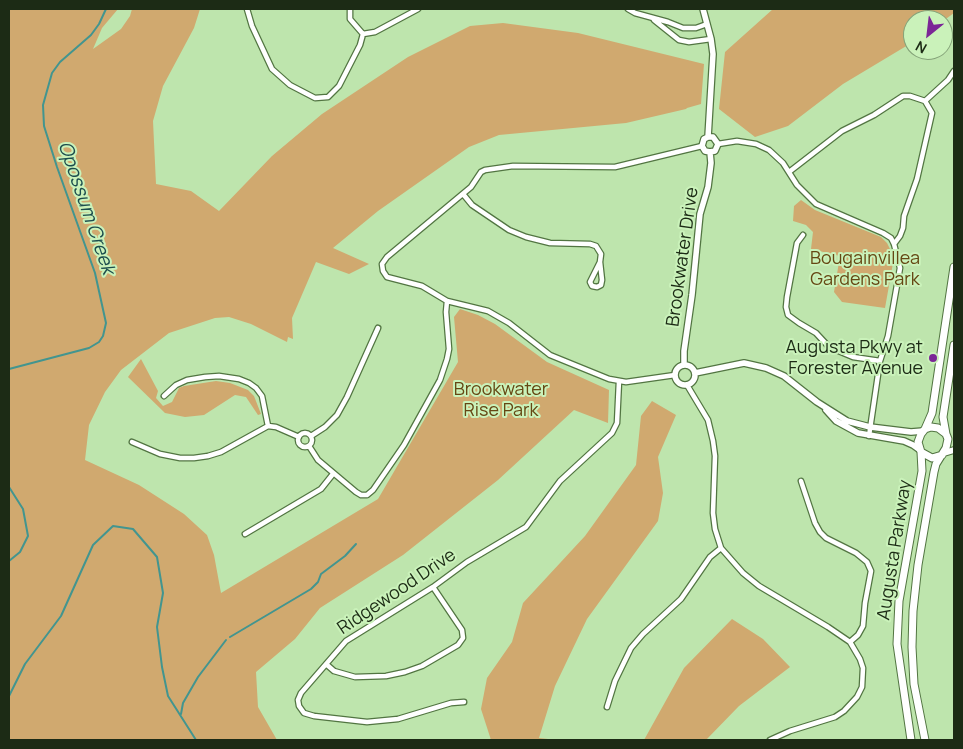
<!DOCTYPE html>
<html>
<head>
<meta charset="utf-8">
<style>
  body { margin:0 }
  #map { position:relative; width:963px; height:749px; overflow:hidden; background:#bee5ad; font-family:Manrope,sans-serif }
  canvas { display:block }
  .frame { position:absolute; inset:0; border:10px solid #1c2b15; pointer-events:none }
  .north { position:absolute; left:903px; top:10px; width:50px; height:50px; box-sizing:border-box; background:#caf2ba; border:1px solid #84a278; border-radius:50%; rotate:209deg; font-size:14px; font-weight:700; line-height:20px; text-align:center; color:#1c2b15 }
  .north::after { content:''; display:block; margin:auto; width:18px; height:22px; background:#7b2696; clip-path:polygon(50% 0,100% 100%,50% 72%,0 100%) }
</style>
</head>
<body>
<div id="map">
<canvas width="963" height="749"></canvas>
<div class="frame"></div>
<div class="north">N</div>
</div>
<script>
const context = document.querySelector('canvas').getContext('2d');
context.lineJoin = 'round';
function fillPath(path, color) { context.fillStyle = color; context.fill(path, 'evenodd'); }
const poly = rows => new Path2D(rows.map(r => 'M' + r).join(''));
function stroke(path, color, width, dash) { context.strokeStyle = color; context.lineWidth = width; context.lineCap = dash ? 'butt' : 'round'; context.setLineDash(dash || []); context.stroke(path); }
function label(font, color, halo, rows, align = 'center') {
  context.font = font + ' Manrope,sans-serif'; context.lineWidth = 4; context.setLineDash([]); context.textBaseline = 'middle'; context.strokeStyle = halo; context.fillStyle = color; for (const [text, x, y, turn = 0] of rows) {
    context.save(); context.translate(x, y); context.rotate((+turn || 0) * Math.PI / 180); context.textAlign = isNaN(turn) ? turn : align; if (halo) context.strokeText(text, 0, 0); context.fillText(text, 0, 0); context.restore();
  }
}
const green = poly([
  [9,9,118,9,102,28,93,49,121,29,130,16,132,9,200,9,194,28,163,86,153,121,156,184,191,191,219,211,272,156,322,114,408,57,470,26,503,23,578,33,704,64,701,104,687,108,686,109,626,123,499,135,469,147,378,211,333,248,369,264,349,274,316,262,292,318,293,339,288,337,287,342,251,324,229,317,215,318,169,333,121,370,105,392,89,425,85,460,139,485,184,514,207,535,214,555,221,593,378,499,458,362,454,317,460,309,478,315,495,324,547,362,609,390,608,423,574,410,498,480,403,555,320,608,295,639,256,672,258,707,277,740,9,740],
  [773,9,954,9,954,13,943,21,913,20,913,42,843,84,788,126,755,137,719,109,725,52],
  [801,200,815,210,881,237,887,243,892,253,893,263,885,308,842,302,834,292,840,256,811,249,813,232,806,225,793,221,794,206],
  [141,359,158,391,156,398,163,406,172,402,179,388,184,386,216,381,230,383,248,390,254,396,261,414,258,415,246,397,235,395,204,415,185,417,165,413,128,377],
  [652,401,676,415,658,457,663,493,658,521,587,619,555,686,539,738,557,740,491,740,481,709,487,678,512,642,523,603,585,536,636,465,641,416],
  [732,619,763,639,790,667,739,706,706,740,644,740,684,668]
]);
const stream = poly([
  [9,369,89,348,99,342,103,336,106,323,95,273,57,167,44,126,43,105,52,73,60,62,91,35,99,24,106,9],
  [9,487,23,509,28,536,20,552,9,561],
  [230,637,311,589,318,582,321,574,345,556,356,544],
  [9,696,25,664,61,616,93,545,113,526,133,529,157,557,163,593,157,627,162,667,168,696,196,740],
  [181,714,183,703,198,677,226,640]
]);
const minor = poly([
  [247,9,252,26,272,69,290,85,315,98,328,97,339,86,360,45,363,34,375,32,418,9],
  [350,9,350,19,363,34],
  [628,9,635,13,668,22,683,28,696,28,707,24],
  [654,20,679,40,689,42,711,39],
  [925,101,948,80,954,71],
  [718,144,737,141,756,144,769,150,783,163,797,185,816,204,883,233,891,238,894,244,900,268,888,336,880,361,869,436],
  [789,172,842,131,874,115,903,96,910,96,925,101,932,113,917,179,904,216,903,228,900,236,894,244],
  [463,194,472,205,509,230,526,237,550,243,590,244,596,246,601,254,600,262,602,280,601,285,597,287,592,286,590,282,600,262],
  [803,235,797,243,787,297,786,307,788,315,799,323,816,333,829,347,853,357,880,361],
  [675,375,626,382,609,379,550,355,509,323,488,311,447,301,422,286,387,277,383,271,382,264,387,257,471,187,481,172,485,170,513,166,615,167,702,146],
  [687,385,708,420,713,441,715,456,713,513,715,529,721,548,743,573,759,586,828,627,850,642,860,659,863,668,862,687,857,697,844,711,835,717,790,731,770,740],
  [164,396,176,385,187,380,205,377,219,376,239,379,249,383,256,388,262,396,268,426],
  '298 440a7 7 0 1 1 14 0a7 7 0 1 1-14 0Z',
  [311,436,325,427,337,415,347,397,378,328],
  [132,442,160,454,180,458,194,458,208,456,221,452,268,426,276,427,299,437],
  [309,446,318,460,356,492,361,495,367,495,373,490,404,445,440,380,447,359,449,349,446,312,447,301],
  [801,481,815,523,820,532,826,538,856,553,867,562,871,571,865,603,863,626,858,635,850,642],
  [245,534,321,489,333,474],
  [326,664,334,671,355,677,386,676,405,672,422,666,458,645,463,638,462,630,433,587],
  [464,702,451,703,398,719,367,722,314,716,304,713,299,706,298,700,301,693,346,641,433,587,467,562,526,527,560,481,612,433,617,423,619,381],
  [607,707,615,681,631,648,643,634,681,599,710,557,721,548]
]);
const tertiary = poly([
  [703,9,711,39,713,54,708,137],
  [708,137,713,137,718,144,715,151,710,152],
  [708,137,704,139,702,146,705,151,710,152],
  [684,365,684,351,692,295,700,214,708,187,711,163,710,152],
  '675 375a10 10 0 1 1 20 0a10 10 0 1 1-20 0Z',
  [695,373,744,363,766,368,784,376,817,402,847,421,870,427,911,432,923,431],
  [826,410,836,421,858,433,904,441,913,445,920,450],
  [944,453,954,450]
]);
const primary = poly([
  [925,429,932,413,954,267],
  [946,434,943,417,954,345],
  [911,740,897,644,899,601,922,471,921,452],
  [925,740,914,684,912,647,913,611,918,565,934,472,936,464,946,448,948,439,946,434,938,428,931,427,925,429,921,434,918,442,921,452,932,458,942,455]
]);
const markers = [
  [933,358,5,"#7b2696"]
];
const streetNames = [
  ["Brookwater Drive",683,257,-82],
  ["Augusta Parkway",895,550,-81],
  ["Ridgewood Drive",397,592,-34]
];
const parkNames = [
  ["Bougainvillea",865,259],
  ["Gardens Park",865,280],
  ["Brookwater",501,390],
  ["Rise Park",501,411]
];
const poiNames = [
  ["Augusta Pkwy at",923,348],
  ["Forester Avenue",923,369]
];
const waterNames = [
  ["Opossum Creek",86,208,71]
];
fillPath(green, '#d0a96f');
stroke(stream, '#42958f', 2);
stroke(minor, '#527542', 7);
stroke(tertiary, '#527542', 8);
stroke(primary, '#527542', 9);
stroke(minor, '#fff', 4.5);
stroke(tertiary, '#fff', 5.5);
stroke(primary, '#fff', 7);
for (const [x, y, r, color] of markers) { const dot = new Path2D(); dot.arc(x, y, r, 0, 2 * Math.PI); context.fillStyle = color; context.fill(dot); stroke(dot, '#caf2ba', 2); }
label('18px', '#1c2b15', '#caf2ba', streetNames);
label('18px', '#654713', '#caf2ba', parkNames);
label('18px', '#1c2b15', '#caf2ba', poiNames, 'right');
label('italic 19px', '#1c4d4d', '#caf2ba', waterNames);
</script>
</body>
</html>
